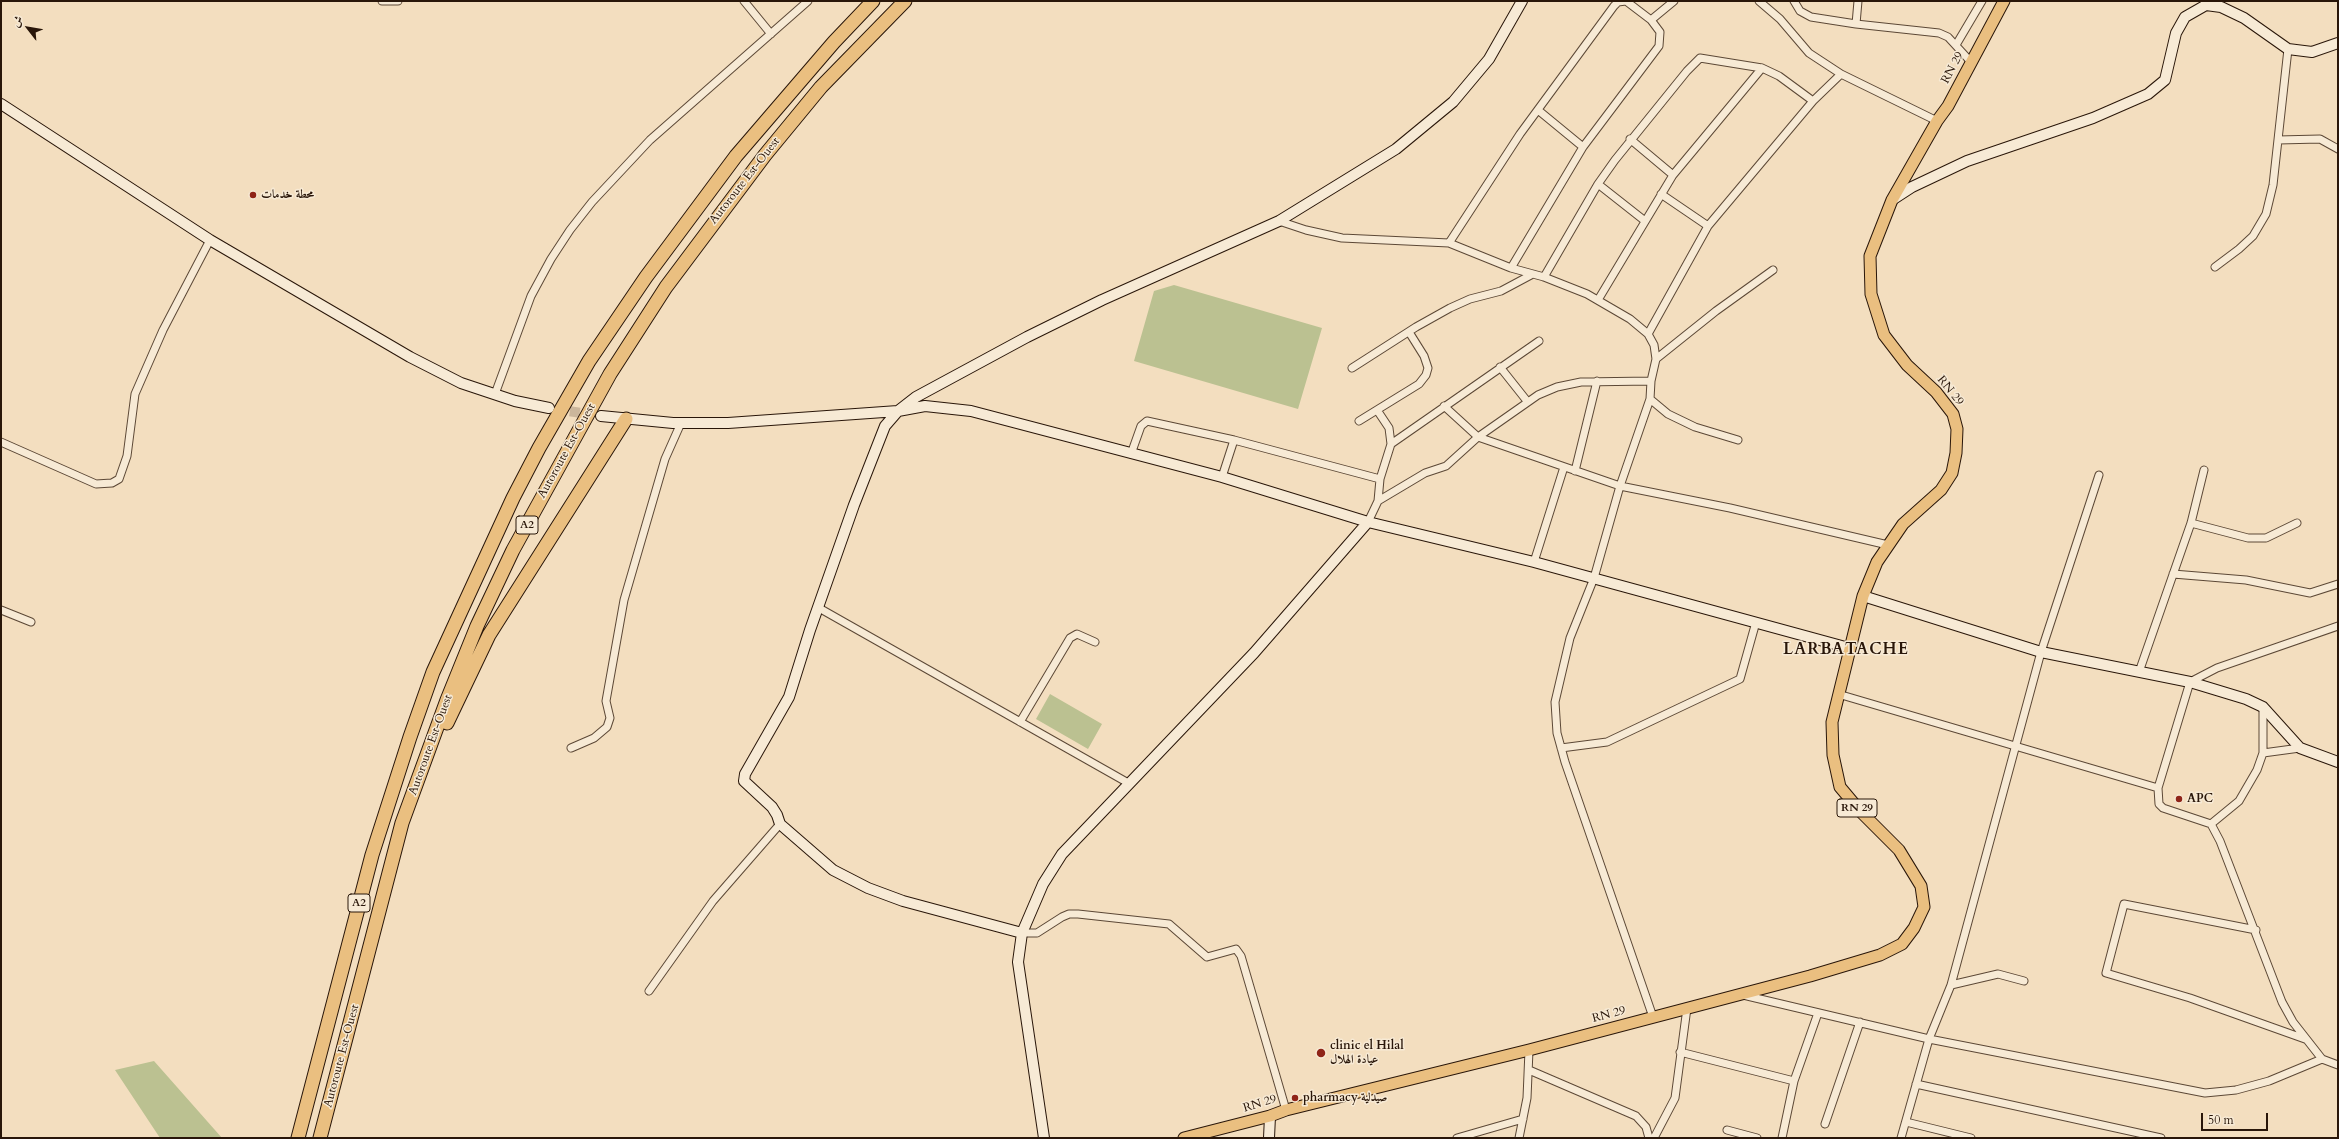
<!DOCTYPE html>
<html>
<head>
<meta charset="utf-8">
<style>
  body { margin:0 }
  #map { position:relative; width:2339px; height:1139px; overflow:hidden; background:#f3debf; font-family:Cardo,Amiri,serif }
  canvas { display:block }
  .frame { position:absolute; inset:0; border:2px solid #291609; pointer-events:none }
  .north { position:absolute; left:8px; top:8px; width:40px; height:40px; -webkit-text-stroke:3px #f7ead5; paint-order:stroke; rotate:301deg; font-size:11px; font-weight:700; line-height:16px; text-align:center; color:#291609 }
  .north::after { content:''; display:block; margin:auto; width:14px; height:18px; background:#291609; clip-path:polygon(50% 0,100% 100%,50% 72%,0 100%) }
  .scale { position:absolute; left:2201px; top:1113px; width:67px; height:18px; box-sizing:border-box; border:2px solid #291609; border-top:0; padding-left:5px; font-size:12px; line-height:14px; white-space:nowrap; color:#291609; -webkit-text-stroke:3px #f7ead5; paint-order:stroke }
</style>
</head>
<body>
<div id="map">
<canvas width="2339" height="1139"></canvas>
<div class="frame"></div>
<div class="north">ش</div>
<div class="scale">50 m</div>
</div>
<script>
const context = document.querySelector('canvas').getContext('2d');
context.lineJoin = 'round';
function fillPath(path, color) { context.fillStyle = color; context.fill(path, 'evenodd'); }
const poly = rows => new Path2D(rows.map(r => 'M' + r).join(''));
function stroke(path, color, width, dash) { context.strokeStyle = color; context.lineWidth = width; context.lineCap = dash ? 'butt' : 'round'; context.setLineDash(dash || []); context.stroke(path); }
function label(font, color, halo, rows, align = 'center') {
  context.font = font + ' Cardo,Amiri,serif'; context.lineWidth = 3; context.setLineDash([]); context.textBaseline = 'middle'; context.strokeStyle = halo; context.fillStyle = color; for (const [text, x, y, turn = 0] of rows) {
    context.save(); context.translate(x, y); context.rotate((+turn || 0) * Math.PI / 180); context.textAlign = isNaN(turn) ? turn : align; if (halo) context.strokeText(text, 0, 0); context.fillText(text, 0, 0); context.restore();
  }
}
const green = poly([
  [1174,285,1322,328,1298,409,1134,361,1154,291],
  [1050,694,1102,724,1088,749,1036,719],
  [154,1061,222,1138,160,1138,115,1070]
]);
const secondaryTunnel = poly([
  [555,409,601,416]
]);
const street = poly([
  [382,1,398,1],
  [744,1,771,34],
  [1759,1,1780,19,1809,53,1841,74],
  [1794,1,1800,11,1811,17,1856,24,1939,33,1948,37,1971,62],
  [1651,20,1674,1],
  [1856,24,1858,1],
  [1956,45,1982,1],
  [1538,110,1583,147],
  [1630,139,1673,175],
  [2278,140,2320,139,2338,149],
  [1598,184,1645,221],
  [1661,194,1708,226],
  [1279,221,1306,230,1342,238,1449,243,1511,268,1544,277,1587,294,1630,319,1648,334,1654,345,1656,359,1651,381,1650,399,1620,486,1594,578,1570,638,1555,702,1557,733,1565,762,1653,1017],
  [1449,243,1520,134,1614,6,1618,2,1626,1,1651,20,1660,32,1659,46,1583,147,1511,268],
  [2215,267,2239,249,2253,236,2266,214,2273,185,2288,49],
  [1544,277,1598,184,1615,160,1687,71,1700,58,1762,68,1779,76,1813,101],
  [1598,300,1673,175,1762,68],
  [1648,334,1708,226,1813,101,1841,74,1937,121],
  [1656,359,1716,311,1773,270],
  [1500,367,1527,401],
  [1352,368,1416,327,1450,308,1470,299,1501,291,1531,275],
  [495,394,531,296,551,259,570,230,592,202,650,140,808,1],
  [1650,399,1668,414,1695,427,1738,440],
  [1444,406,1478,437,1620,486,1730,508,1888,545],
  [1377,410,1389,428,1391,444],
  [1359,421,1419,384,1426,375,1428,368,1424,356,1409,332],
  [1,442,96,484,112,483,119,479,127,456,135,394,163,330,210,240],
  [1131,454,1141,426,1147,421,1234,440,1380,479],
  [1575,471,1597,381],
  [1222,477,1234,440],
  [1378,501,1425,473,1446,466,1478,437,1538,395,1557,387,1581,382,1651,381],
  [1368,522,1378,501,1380,479,1391,444,1539,341],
  [2191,523,2248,538,2266,538,2297,523],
  [1534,562,1564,467],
  [2173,574,2246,580,2310,593,2338,584],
  [819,608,1130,784],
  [1,610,31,622],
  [2139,672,2191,523,2204,470],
  [1838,694,2158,788,2159,804,2163,808,2211,824,2220,841,2282,1002,2293,1022,2322,1059,2338,1065],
  [1020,722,1070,638,1077,634,1095,642],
  [571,748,594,738,607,727,610,718,606,701,624,600,665,459,681,423],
  [1561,748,1607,742,1740,679,1756,622],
  [2263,753,2263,707],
  [2158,788,2190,682,2217,668,2338,626],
  [2211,824,2239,801,2257,770,2263,753,2300,748],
  [2256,930,2124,904,2106,973,2190,998,2305,1039],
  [1022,933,1037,933,1062,917,1069,914,1078,914,1169,924,1207,957,1236,949,1241,956,1286,1110],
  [1951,985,1998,974,2024,981],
  [649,991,713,901,780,824],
  [1743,995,1929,1039,2205,1093,2236,1090,2269,1081,2322,1059],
  [1680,1052,1794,1081],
  [1529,1070,1636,1116,1646,1127,1649,1138],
  [1916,1084,2161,1138],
  [1906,1122,1971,1138],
  [1825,1124,1860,1022],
  [1727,1130,1757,1138],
  [1457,1138,1523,1119],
  [1519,1138,1527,1098,1529,1050],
  [1654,1138,1675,1098,1687,1008],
  [1782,1138,1794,1081,1818,1013],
  [1901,1138,1929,1039,1951,985,2041,652,2099,475]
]);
const secondary = poly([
  [1,104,210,240,410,357,461,383,515,401,549,408],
  [1892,200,1912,187,1967,161,2093,118,2148,94,2165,80,2176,33,2185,17,2206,5,2221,7,2244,18,2288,49,2312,52,2338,43],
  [601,416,673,423,728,423,898,411,925,406,971,411,1222,477,1368,522,1534,562,1849,648],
  [1863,596,2041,652,2190,682,2246,699,2263,707,2300,748,2338,762],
  [1022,933,903,901,868,888,833,870,780,824,777,815,772,807,744,781,745,774,789,697,810,630,854,505,885,426,898,411,916,397,1027,337,1102,300,1279,221,1396,149,1453,102,1489,59,1522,1],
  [1044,1138,1018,962,1022,933,1043,884,1062,854,1254,653,1368,522],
  [1269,1138,1270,1116]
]);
const primary = poly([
  [1184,1138,1270,1116,1286,1110,1529,1050,1810,976,1880,955,1902,944,1914,928,1924,907,1921,886,1899,850,1861,812,1840,787,1833,755,1832,722,1863,596,1877,562,1903,524,1941,490,1952,473,1956,453,1957,429,1953,414,1936,392,1907,365,1884,335,1871,294,1870,256,1892,200,1937,121,1948,106,2004,1]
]);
const highway = poly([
  [447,723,489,635,626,419],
  [298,1138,372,855,410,737,433,672,513,498,539,448,589,361,646,277,736,156,834,42,873,1],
  [320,1138,402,823,447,700,477,626,513,550,610,374,666,287,765,155,821,87,905,1]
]);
const markers = [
  [253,195,4,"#8f2418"],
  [2179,799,4,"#8f2418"],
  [1321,1053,5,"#8f2418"],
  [1295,1098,4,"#8f2418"]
];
const shields = [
  [527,525,22],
  [1857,808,40],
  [359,903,22]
];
const shieldNames = [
  ["A2",527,525],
  ["RN 29",1857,808],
  ["A2",359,903]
];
const streetNames = [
  ["RN 29",1953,68,-62],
  ["Autoroute Est-Ouest",745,181,-52],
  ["RN 29",1950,391,51],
  ["Autoroute Est-Ouest",567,451,-61],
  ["Autoroute Est-Ouest",431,745,-70],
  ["RN 29",1609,1015,-15],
  ["Autoroute Est-Ouest",342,1056,-75],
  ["RN 29",1260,1104,-17]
];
const poiNames = [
  ["محطة خدمات",261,195],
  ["APC",2187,799],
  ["clinic el Hilal",1330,1046],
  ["عيادة الهلال",1330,1060],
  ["pharmacy صيدلية",1303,1098]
];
const districtNames = [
  ["LARBATACHE",1846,650]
];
fillPath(green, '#bbc191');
stroke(secondaryTunnel, '#cbb69b', 10, [10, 5]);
stroke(street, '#5c4836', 9);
stroke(secondary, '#291609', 12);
stroke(primary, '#291609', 13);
stroke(highway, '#291609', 15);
stroke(street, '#f7ead5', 7);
stroke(secondary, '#f7ead5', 10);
stroke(primary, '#eabf80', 11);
stroke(highway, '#eabf80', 13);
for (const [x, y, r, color] of markers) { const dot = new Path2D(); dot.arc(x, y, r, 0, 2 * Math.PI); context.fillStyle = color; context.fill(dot); stroke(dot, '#f7ead5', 1.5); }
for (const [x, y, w] of shields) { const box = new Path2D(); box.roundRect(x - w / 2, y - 9, w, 18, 3); context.fillStyle = '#f7ead5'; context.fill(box); stroke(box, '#291609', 1); }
label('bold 11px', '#291609', null, shieldNames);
label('12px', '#291609', '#f7ead5', streetNames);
label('bold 12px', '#291609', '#f7ead5', poiNames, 'left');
context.letterSpacing = '1px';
label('bold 16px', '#291609', '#f7ead5', districtNames);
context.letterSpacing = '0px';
</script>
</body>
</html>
